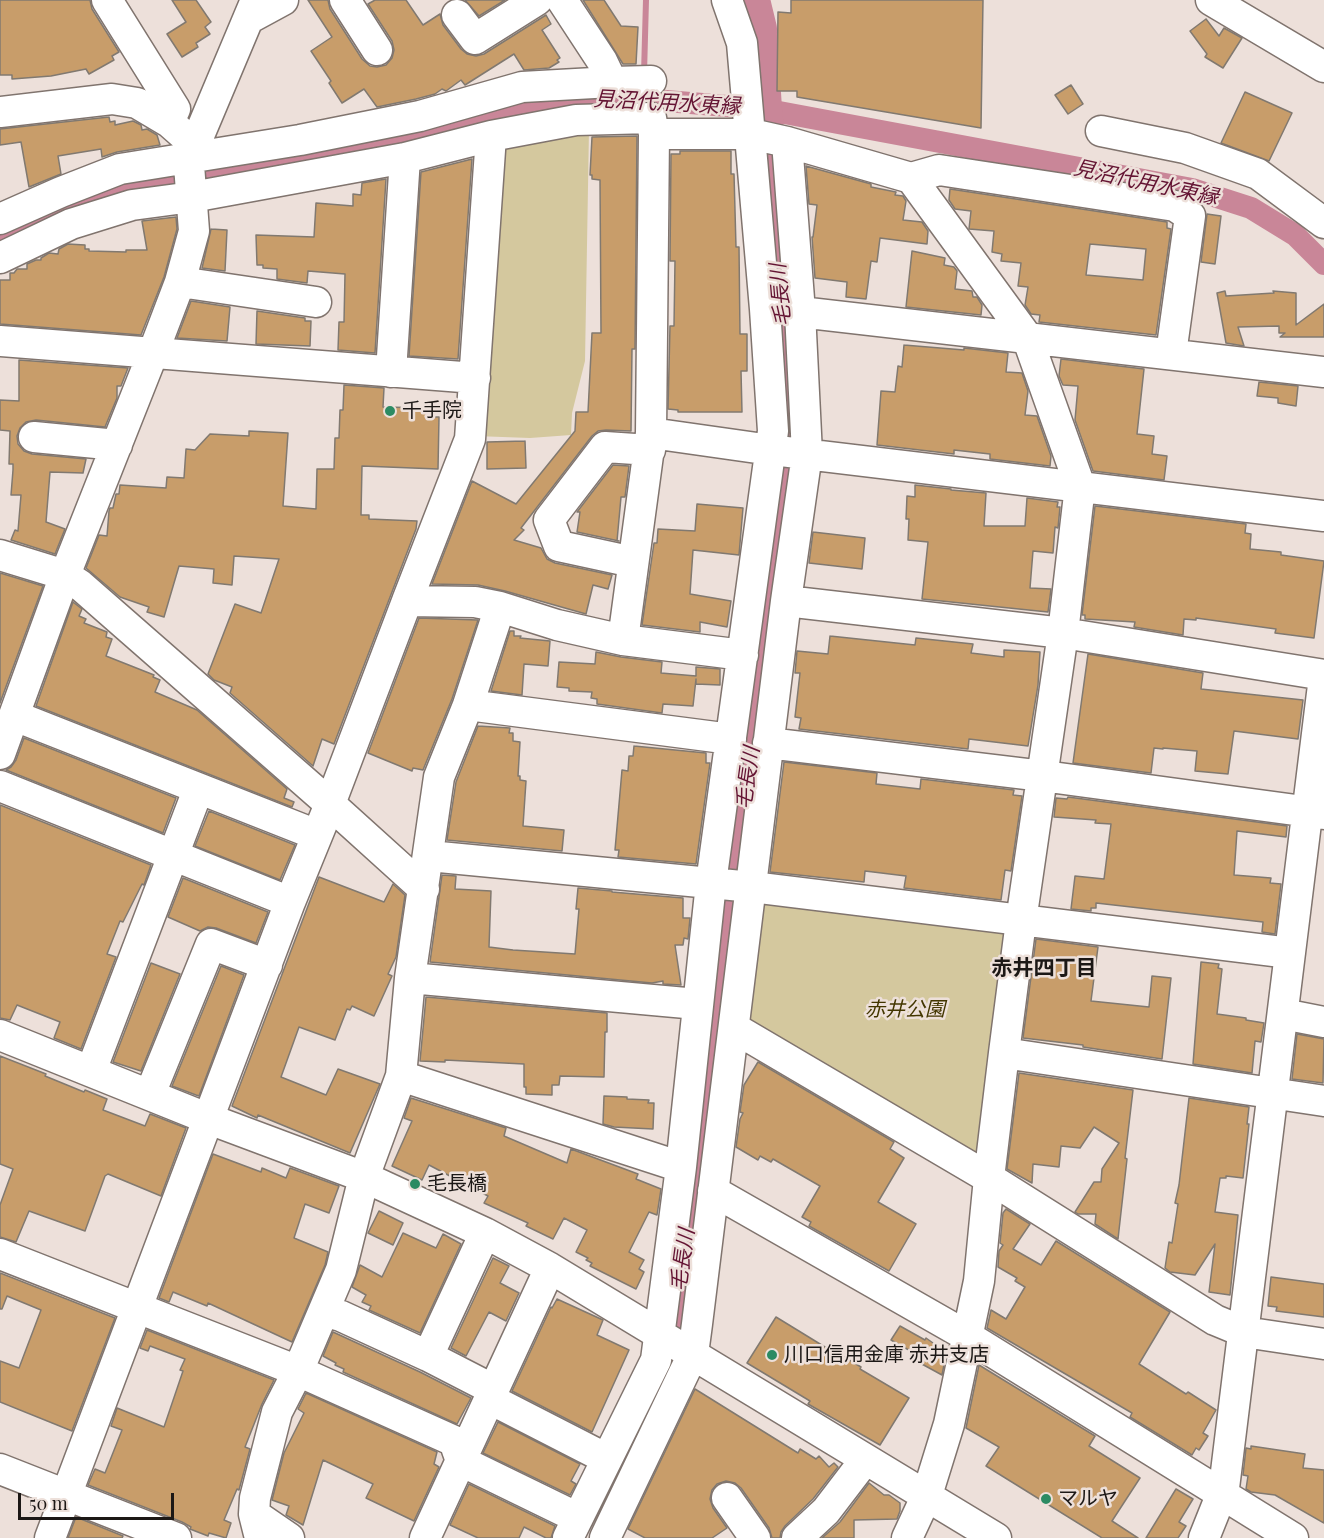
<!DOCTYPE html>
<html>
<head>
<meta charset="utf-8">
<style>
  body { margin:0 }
  #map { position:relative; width:1324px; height:1538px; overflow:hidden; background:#ede0da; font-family:"Playfair Display",serif }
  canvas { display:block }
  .scale { position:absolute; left:18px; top:1493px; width:156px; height:27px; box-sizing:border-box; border:3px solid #1c1816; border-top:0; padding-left:8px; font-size:18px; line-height:21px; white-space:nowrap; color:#1c1816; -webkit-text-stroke:4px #ede0da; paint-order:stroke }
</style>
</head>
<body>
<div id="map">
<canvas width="1324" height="1538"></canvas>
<div class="scale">50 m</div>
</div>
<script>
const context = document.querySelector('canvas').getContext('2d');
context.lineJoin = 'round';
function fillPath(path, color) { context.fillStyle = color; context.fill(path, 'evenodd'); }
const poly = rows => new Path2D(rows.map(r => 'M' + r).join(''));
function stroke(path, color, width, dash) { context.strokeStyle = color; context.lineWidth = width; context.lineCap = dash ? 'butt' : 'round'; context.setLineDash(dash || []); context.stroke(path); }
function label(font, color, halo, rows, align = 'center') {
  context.font = font + ' "Playfair Display","Noto Sans JP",serif'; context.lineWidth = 5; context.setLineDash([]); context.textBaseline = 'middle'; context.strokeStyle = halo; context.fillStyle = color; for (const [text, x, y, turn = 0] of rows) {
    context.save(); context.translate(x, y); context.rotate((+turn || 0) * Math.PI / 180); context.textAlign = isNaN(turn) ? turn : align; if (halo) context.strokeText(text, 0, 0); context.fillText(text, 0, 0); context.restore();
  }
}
const green = poly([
  [589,129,585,361,572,413,571,435,530,438,475,436,499,145],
  [770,899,1002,929,1010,939,984,1149,967,1156,751,1027,745,1012,758,908]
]);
const stream = poly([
  [644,74,646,0]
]);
const canal = poly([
  [0,240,95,201,141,186,328,157,404,141,567,98,618,97,763,109,1192,189,1251,208,1295,235,1324,264]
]);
const river = poly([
  [608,1502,669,1368,681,1286,731,886,780,543,782,488,787,434,787,369,763,109,758,29,751,0]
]);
const building = poly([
  [0,0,90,0,92,9,119,52,112,56,114,60,89,74,86,69,51,76,12,79,12,75,0,75,0,0],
  [172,0,196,0,211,22,205,27,210,34,196,43,198,47,182,57,167,34,186,22,172,0],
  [308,0,328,0,330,9,362,59,370,66,377,67,386,65,392,58,394,50,392,41,368,4,375,0,406,0,423,25,440,14,443,25,461,49,467,54,476,56,484,54,546,15,551,24,542,30,560,58,557,60,559,62,549,68,524,70,514,54,465,85,461,80,446,91,442,89,435,94,416,99,377,107,364,89,342,103,329,83,331,81,311,51,332,37,308,0],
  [465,0,505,0,479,16,465,0],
  [583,0,604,0,621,26,638,27,636,64,623,64,583,0],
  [791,0,983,0,981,128,797,97,797,91,777,91,778,12,791,13,791,0],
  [1206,19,1219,36,1224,28,1242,38,1223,68,1205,57,1207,54,1190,31,1206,19],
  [1071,85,1083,104,1068,114,1055,95,1071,85],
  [1245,92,1292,113,1269,161,1221,143,1245,92],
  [109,117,110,122,115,121,115,125,133,121,141,125,142,130,147,129,157,135,160,145,117,152,102,157,101,149,58,156,61,174,29,187,21,142,0,145,0,129,109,117],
  [637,136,635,349,632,349,631,431,606,430,598,431,592,436,521,528,524,530,514,540,541,548,547,559,555,563,612,575,608,589,593,585,586,614,505,591,478,585,432,584,472,481,516,504,575,431,576,412,588,412,592,333,601,333,600,180,592,179,592,175,590,175,592,137,637,136],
  [680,151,731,151,731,174,734,174,736,247,739,247,740,334,747,334,747,371,741,371,742,412,678,412,678,410,668,409,670,326,674,326,675,261,670,261,671,154,680,154,680,151],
  [472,159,458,359,409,356,421,172,472,159],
  [806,166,871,184,871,187,896,192,895,195,903,196,906,201,903,220,922,222,928,231,927,244,880,238,877,262,871,261,866,299,846,297,847,282,815,278,812,237,813,237,817,205,809,204,806,166],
  [386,179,375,353,338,350,339,322,344,322,345,274,308,271,307,283,277,279,277,269,263,268,263,265,257,265,256,235,314,237,316,203,353,206,353,194,361,195,362,183,386,179],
  [950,189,1167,222,1167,228,1171,229,1156,335,1039,322,1040,315,1031,314,1025,305,1028,287,1018,286,1021,263,1001,261,1002,254,992,252,994,231,969,229,971,211,955,209,949,200,950,189],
  [1090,244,1146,249,1143,280,1086,275,1090,244],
  [1207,214,1221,216,1215,264,1201,262,1207,214],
  [176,217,177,229,164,277,141,335,0,324,0,280,10,280,10,273,14,273,17,269,27,269,27,264,36,260,41,260,41,258,49,253,58,254,59,249,68,244,85,245,85,249,89,249,89,251,126,252,126,250,147,250,142,221,176,217],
  [211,229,227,230,225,271,202,268,211,229],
  [912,251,945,258,944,265,954,267,957,271,955,289,972,291,973,297,977,297,982,305,981,315,906,307,912,251],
  [1225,291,1226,296,1274,293,1273,291,1296,293,1296,325,1324,304,1324,337,1280,337,1285,333,1279,333,1279,326,1238,327,1244,346,1226,343,1217,293,1225,291],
  [191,301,230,307,227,341,177,338,191,301],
  [257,311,305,318,305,321,311,321,310,346,256,344,257,311],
  [904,345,964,350,964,348,1008,353,1006,372,1022,373,1028,391,1025,415,1037,416,1051,456,1050,466,990,459,990,454,954,450,954,454,877,445,881,391,895,392,898,366,902,367,904,345],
  [1061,359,1144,369,1137,434,1154,436,1152,454,1167,456,1164,480,1093,471,1075,420,1078,386,1063,385,1062,383,1059,376,1061,359],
  [19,360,128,368,121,386,117,386,117,398,105,427,36,420,26,422,20,428,17,436,18,444,24,451,32,454,86,459,83,473,50,472,46,522,65,529,55,554,11,540,15,530,18,531,21,495,11,495,13,470,13,464,9,464,10,431,0,430,0,400,19,401,19,360],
  [1259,382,1298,386,1296,406,1278,403,1278,398,1257,396,1259,382],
  [344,385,384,388,383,407,429,408,428,417,439,417,438,469,362,466,361,515,369,515,369,519,417,521,416,529,334,744,322,739,313,766,230,693,232,687,214,680,208,674,235,604,261,613,279,559,234,556,232,585,213,583,214,569,179,566,164,617,147,612,149,607,120,597,86,568,99,535,107,536,109,511,110,508,113,508,116,494,119,494,120,485,166,488,167,477,184,478,186,449,195,450,210,434,249,436,249,431,288,433,283,506,316,509,317,469,334,469,335,438,339,438,340,410,343,410,344,385],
  [525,441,526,468,487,469,487,442,525,441],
  [613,465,629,466,625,497,621,497,617,541,619,541,577,532,580,512,577,512,613,465],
  [915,485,951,489,951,490,986,493,984,526,1025,526,1027,498,1058,502,1057,507,1060,507,1058,528,1055,527,1053,553,1033,551,1030,588,1051,589,1048,612,922,599,928,542,908,540,909,519,906,519,907,496,915,497,915,485],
  [697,504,743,508,739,555,693,550,690,594,731,601,727,627,700,622,700,632,642,625,654,543,657,543,658,529,695,531,697,504],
  [1095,506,1246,524,1245,533,1251,534,1250,549,1281,552,1281,555,1324,561,1314,638,1275,633,1276,629,1196,618,1196,620,1184,619,1183,635,1134,627,1135,622,1085,619,1085,615,1082,615,1095,506],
  [813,532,865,538,862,569,809,563,813,532],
  [0,573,43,586,0,703,0,573],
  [73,602,82,609,79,616,86,619,84,623,107,632,106,637,112,639,106,656,154,675,153,677,160,680,155,692,197,710,287,789,284,798,294,802,292,807,36,706,73,602],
  [419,618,478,620,452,699,423,770,413,768,412,771,368,753,419,618],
  [510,631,514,631,514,636,521,636,520,638,550,641,548,666,524,664,522,695,491,691,510,631],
  [830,636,915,645,916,638,973,644,971,653,1004,657,1004,650,1040,652,1038,685,1028,746,969,739,968,749,799,729,801,718,795,717,800,673,795,673,797,651,828,654,830,636],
  [596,652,621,657,662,662,661,673,696,676,696,667,720,669,720,685,696,684,696,679,693,706,663,704,662,713,597,704,597,699,591,698,592,692,569,691,569,688,557,687,559,662,595,664,596,652],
  [1088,654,1203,673,1201,689,1303,700,1298,739,1234,731,1228,774,1195,771,1197,751,1163,748,1163,749,1154,748,1151,773,1073,763,1088,654],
  [478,726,510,728,509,733,513,733,513,741,520,742,518,776,520,776,520,780,526,781,523,826,564,830,562,851,447,840,456,782,478,726],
  [24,738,176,798,163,833,6,770,11,767,16,760,24,738],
  [634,746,706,753,706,763,710,763,696,864,618,857,619,850,615,850,622,770,628,771,629,756,633,756,634,746],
  [784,762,877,773,876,784,920,789,921,779,1014,790,1013,795,1022,796,1011,871,1005,870,1001,900,904,888,906,876,865,871,864,882,770,872,784,762],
  [1068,797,1287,826,1286,837,1237,831,1234,875,1271,878,1270,883,1281,884,1275,934,1262,932,1263,922,1096,903,1096,908,1091,908,1091,911,1071,909,1075,876,1104,879,1111,824,1095,823,1096,820,1054,817,1056,798,1067,799,1068,797],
  [0,805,151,865,144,885,142,884,123,922,120,921,107,954,116,957,81,1049,54,1038,60,1022,17,1005,10,1020,0,1018,0,805],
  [209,811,295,845,280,880,195,846,209,811],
  [442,875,456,876,455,889,491,891,489,947,513,950,575,954,579,909,576,909,578,888,612,891,612,892,683,898,683,918,690,918,688,939,684,938,683,945,675,945,681,985,663,984,663,981,652,983,430,962,442,875],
  [319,877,384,902,393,884,405,895,396,957,388,974,392,976,374,1016,352,1006,350,1010,347,1009,335,1040,299,1027,281,1077,326,1095,338,1069,380,1084,350,1153,258,1115,257,1118,232,1106,319,877],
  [183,878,268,912,256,943,216,928,208,927,200,931,168,917,183,878],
  [1036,939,1098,947,1091,1001,1149,1007,1152,976,1171,978,1162,1059,1083,1047,1083,1045,1023,1038,1036,939],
  [1201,962,1219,964,1218,968,1222,969,1217,1014,1246,1018,1246,1020,1264,1023,1261,1042,1255,1041,1252,1073,1193,1064,1201,962],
  [151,963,180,974,141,1071,113,1062,151,963],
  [221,966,244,975,199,1096,196,1095,172,1086,221,966],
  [426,997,607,1013,607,1032,605,1032,604,1077,560,1076,559,1085,552,1085,552,1095,526,1094,526,1087,524,1087,524,1064,445,1060,445,1062,420,1061,426,997],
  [1297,1034,1324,1039,1323,1083,1292,1079,1297,1034],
  [0,1056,46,1074,45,1076,84,1092,85,1090,107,1099,103,1110,145,1126,150,1114,186,1128,161,1196,108,1174,105,1176,85,1231,29,1211,16,1242,0,1237,0,1205,13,1169,0,1164,0,1056],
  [758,1062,894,1142,890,1149,904,1158,878,1202,916,1224,889,1271,809,1226,811,1222,802,1217,820,1186,773,1159,771,1162,760,1156,758,1160,736,1147,740,1119,743,1113,740,1112,744,1085,758,1062],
  [1019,1073,1133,1090,1125,1158,1127,1159,1118,1239,1095,1224,1096,1214,1078,1214,1075,1212,1094,1182,1101,1182,1102,1169,1119,1143,1094,1127,1080,1148,1061,1146,1059,1167,1033,1164,1032,1183,1007,1169,1019,1073],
  [604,1096,627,1097,627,1099,649,1100,648,1103,654,1103,653,1129,614,1127,603,1124,604,1096],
  [411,1098,506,1128,504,1136,567,1163,571,1149,638,1174,636,1179,661,1189,657,1215,649,1212,629,1252,644,1260,639,1269,644,1272,636,1289,590,1266,592,1263,586,1260,588,1258,576,1252,587,1230,564,1218,553,1239,526,1226,528,1223,484,1203,488,1196,429,1165,422,1180,392,1166,412,1121,404,1118,411,1098],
  [1189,1098,1249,1107,1247,1124,1249,1124,1243,1178,1226,1176,1226,1178,1220,1178,1215,1212,1238,1215,1230,1295,1209,1292,1215,1244,1195,1275,1170,1272,1165,1268,1169,1242,1172,1243,1178,1204,1175,1203,1179,1185,1189,1098],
  [213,1154,261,1172,262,1168,286,1178,290,1168,339,1186,329,1213,305,1204,294,1238,328,1252,325,1265,292,1342,208,1303,207,1306,173,1292,169,1302,159,1298,213,1154],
  [1006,1209,1030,1224,1013,1249,1041,1265,1056,1241,1170,1312,1139,1364,1186,1394,1188,1392,1216,1410,1203,1433,1208,1436,1199,1450,1196,1448,1192,1455,1130,1417,1132,1413,987,1328,991,1310,1006,1319,1025,1287,1015,1281,1017,1278,998,1267,999,1251,1003,1245,1000,1243,1003,1213,1006,1209],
  [379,1211,403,1223,393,1245,368,1233,379,1211],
  [403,1233,436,1248,443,1234,461,1244,420,1333,369,1310,371,1306,362,1302,366,1295,352,1287,360,1265,382,1277,403,1233],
  [493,1258,509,1266,500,1283,519,1293,506,1321,489,1312,466,1356,451,1348,493,1258],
  [0,1273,115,1318,72,1431,0,1402,0,1361,19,1368,41,1310,7,1296,2,1309,0,1309,0,1273],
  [1271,1277,1324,1284,1324,1317,1276,1311,1277,1307,1268,1306,1271,1277],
  [557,1299,603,1320,597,1335,629,1350,592,1432,512,1391,551,1307,552,1308,557,1299],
  [776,1317,838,1355,839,1354,861,1367,860,1369,909,1398,880,1445,808,1404,810,1401,747,1363,776,1317],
  [900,1326,925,1340,926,1338,940,1348,938,1351,946,1355,942,1375,920,1363,922,1359,916,1354,891,1340,900,1326],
  [147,1330,274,1380,262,1404,245,1447,250,1449,239,1490,237,1489,224,1520,231,1523,226,1538,209,1533,208,1536,190,1529,191,1527,182,1522,88,1485,95,1469,105,1473,122,1430,111,1426,117,1408,164,1427,183,1371,180,1370,185,1359,150,1346,148,1351,140,1348,147,1330],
  [333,1332,420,1372,471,1398,457,1424,343,1372,344,1369,335,1365,336,1363,323,1356,333,1332],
  [979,1365,1095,1436,1089,1446,1140,1478,1112,1521,1138,1538,1102,1538,986,1466,999,1447,966,1428,979,1365],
  [695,1389,798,1453,800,1449,816,1459,819,1456,829,1467,834,1463,838,1467,813,1499,785,1526,781,1532,780,1538,772,1538,769,1528,741,1488,735,1483,726,1481,717,1484,712,1490,710,1499,713,1508,727,1528,712,1538,645,1538,628,1529,695,1389],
  [306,1393,437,1452,434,1464,439,1467,414,1521,366,1498,373,1484,323,1460,303,1525,286,1515,289,1506,272,1500,284,1453,304,1413,298,1409,306,1393],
  [498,1422,580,1464,571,1481,576,1484,570,1495,483,1453,498,1422],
  [1251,1446,1305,1454,1303,1468,1324,1470,1324,1523,1275,1495,1251,1492,1246,1489,1248,1476,1243,1475,1246,1448,1251,1449,1251,1446],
  [869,1483,884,1495,889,1495,900,1503,900,1511,897,1519,854,1520,854,1538,822,1538,840,1522,869,1483],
  [469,1484,555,1526,551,1538,546,1538,524,1527,519,1538,478,1538,450,1525,469,1484],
  [1176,1489,1193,1499,1179,1522,1186,1526,1178,1538,1146,1538,1176,1489],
  [76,1517,123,1536,122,1538,68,1538,76,1517]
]);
const minor = poly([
  [107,0,175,109,169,122],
  [345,0,377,50],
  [1211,0,1324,67],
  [457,15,475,39,537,0],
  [248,19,283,0],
  [612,82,651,81],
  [0,112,112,99,137,103,169,122,195,145,190,157,189,165,194,231,180,282,153,353,65,575,0,754],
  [1101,131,1185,148,1258,174,1324,223],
  [654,134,751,134,787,142,911,178,1027,337,1080,486,1063,633,1021,921,1004,1053,989,1178,979,1281,949,1424,927,1495,907,1538],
  [195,145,256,0],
  [911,178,939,170,1175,206,1190,216,1171,354],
  [0,219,61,192,120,169,300,140,420,116,522,87,612,82,602,61,562,0],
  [0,258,71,224,132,205,192,197,405,158,491,136,576,120,651,118,654,134,651,433,623,640],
  [180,282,316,302],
  [800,312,1324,372],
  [0,341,475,378],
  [391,372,405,158],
  [651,433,771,450,1324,516],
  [34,437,117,445],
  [0,555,65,575,80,585,330,804,424,889],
  [633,562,559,546,549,520,605,447,650,450],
  [407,601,470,439,491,136],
  [786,601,1063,633,1324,675],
  [468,705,731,739],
  [15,716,317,835],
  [768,743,1043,776,1324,814],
  [0,786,290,902],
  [429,856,752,887,1290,953],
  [410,978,697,1004],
  [1283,1014,1324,1022],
  [734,1028,989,1178,1215,1320,1244,1332,1324,1344],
  [0,1035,209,1119,364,1177,485,1233,550,1268,996,1538],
  [1004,1053,1324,1101],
  [91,1071,198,790],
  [401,1076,681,1167],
  [150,1094,211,944,267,965],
  [713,1191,967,1336,1293,1538],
  [0,1254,298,1371,454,1441,461,1461,578,1518],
  [324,1311,341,1316,428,1356,494,1390],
  [428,1356,485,1233],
  [490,1399,607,1459],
  [0,1469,176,1538],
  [727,1498,755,1538],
  [254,1514,289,1538],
  [50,1538,290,902,330,804,407,601,475,602,500,607,557,625,623,640,743,655],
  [260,1538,254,1514,255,1498,277,1412,298,1371,341,1270,364,1177,401,1076,410,978,439,777,468,705,500,607],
  [425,1538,550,1268],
  [568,1538,656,1360,681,1167,711,883,773,431,765,309,742,43,727,0],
  [605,1538,693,1354,697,1324,786,601,807,454,800,312,787,142],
  [797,1538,826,1511,865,1460],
  [1204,1538,1224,1488,1324,677]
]);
const markers = [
  [390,411,6,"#2c8b63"],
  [415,1184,6,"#2c8b63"],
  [772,1355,6,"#2c8b63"],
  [1046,1499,6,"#2c8b63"]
];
const poiNames = [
  ["千手院",402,411],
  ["毛長橋",427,1184],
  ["川口信用金庫 赤井支店",784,1355],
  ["マルヤ",1058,1499]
];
const parkNames = [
  ["赤井公園",905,1010]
];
const waterNames = [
  ["見沼代用水東縁",667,103,3],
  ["見沼代用水東縁",1146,183,12],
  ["毛長川",781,295,-95],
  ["毛長川",748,778,-82],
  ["毛長川",683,1260,-82]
];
const neighbourhoodNames = [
  ["赤井四丁目",1044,968]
];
fillPath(green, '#d4c89e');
stroke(stream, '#c98698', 6);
stroke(canal, '#c98698', 22);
stroke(river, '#c98698', 38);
fillPath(building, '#c89d6a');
stroke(building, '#817970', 1.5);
stroke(minor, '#80746e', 33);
stroke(minor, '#fff', 30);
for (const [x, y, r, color] of markers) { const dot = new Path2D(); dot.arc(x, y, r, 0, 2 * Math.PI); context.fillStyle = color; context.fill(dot); stroke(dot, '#ede0da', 2); }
label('20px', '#1c1816', '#ede0da', poiNames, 'left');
label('italic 20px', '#433600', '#ede0da', parkNames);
label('italic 21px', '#641433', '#ede0da', waterNames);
label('bold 21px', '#1c1816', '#ede0da', neighbourhoodNames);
</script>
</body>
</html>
